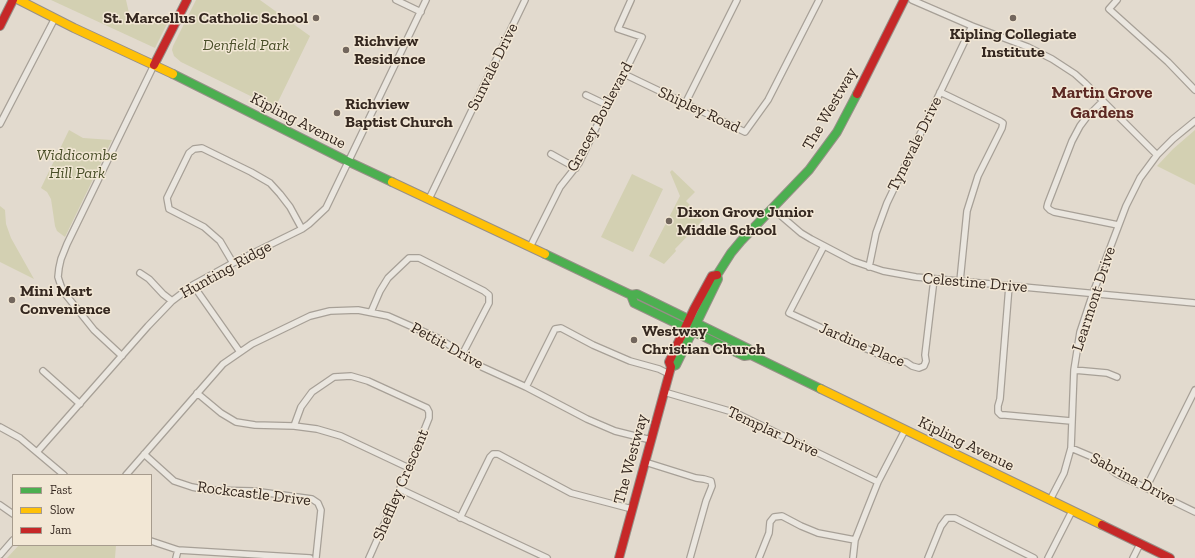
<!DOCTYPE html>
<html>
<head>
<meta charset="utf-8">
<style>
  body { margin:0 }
  #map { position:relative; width:1195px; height:558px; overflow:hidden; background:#e2dace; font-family:"Zilla Slab",serif }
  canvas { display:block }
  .legend { position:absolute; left:12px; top:474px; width:140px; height:72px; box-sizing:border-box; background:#f2e7d5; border:1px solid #a69b8d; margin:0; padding:5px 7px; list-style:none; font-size:12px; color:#352820 }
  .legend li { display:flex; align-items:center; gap:8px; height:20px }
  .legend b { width:20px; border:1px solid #a69b8d }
</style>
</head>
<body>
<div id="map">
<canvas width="1195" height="558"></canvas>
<ul class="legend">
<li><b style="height:5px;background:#4caf50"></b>Fast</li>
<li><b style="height:5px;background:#ffc107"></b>Slow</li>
<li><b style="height:5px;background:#c62828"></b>Jam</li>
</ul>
</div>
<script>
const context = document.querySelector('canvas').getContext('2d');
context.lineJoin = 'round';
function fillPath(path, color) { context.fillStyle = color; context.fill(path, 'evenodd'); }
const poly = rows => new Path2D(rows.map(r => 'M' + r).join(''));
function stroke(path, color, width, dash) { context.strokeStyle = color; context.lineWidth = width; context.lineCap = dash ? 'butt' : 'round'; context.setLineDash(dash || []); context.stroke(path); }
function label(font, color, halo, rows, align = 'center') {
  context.font = font + ' "Zilla Slab",serif'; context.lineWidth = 3; context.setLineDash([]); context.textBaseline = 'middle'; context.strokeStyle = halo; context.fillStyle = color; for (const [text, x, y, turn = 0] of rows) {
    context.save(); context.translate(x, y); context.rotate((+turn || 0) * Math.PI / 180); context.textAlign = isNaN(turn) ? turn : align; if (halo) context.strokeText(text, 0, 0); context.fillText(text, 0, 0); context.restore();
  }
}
const green = poly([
  [51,0,126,0,129,13,135,22,147,23,170,18,155,48],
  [196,0,260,0,310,36,275,108,181,62,174,56,172,50,173,46],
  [69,130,83,138,112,140,65,237,57,231,55,226,51,199,47,192,41,188],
  [1195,130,1195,185,1157,166,1173,149],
  [672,170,695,192,686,201,704,219,675,249,676,251,664,264,649,256,680,196,670,172],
  [632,174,663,189,633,252,601,237],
  [0,206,5,210,6,224,11,238,34,279,0,262],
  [19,545,116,545,115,558,7,558]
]);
const street = poly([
  [396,0,421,12],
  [912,0,972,26,1028,47,1052,59,1075,74,1085,83,1157,155],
  [1117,0,1109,9,1168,62,1195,90],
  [624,74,745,132,768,100,819,0],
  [940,92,1000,121,1003,123,1002,128,978,176,967,211,960,281],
  [586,95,607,105],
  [1103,101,1086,118,1080,126,1072,141,1048,203,1047,207,1050,210,1054,212,1118,225],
  [685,104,737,0],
  [0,124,55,18],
  [551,154,576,168],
  [429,199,525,0],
  [773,209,801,233,811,239,853,261,883,271,916,277,1195,303],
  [824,246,789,313,891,360,906,362,912,366,919,368,924,366,926,361,925,355,934,279],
  [530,247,560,187,579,163,607,105,624,74,642,37,618,29,631,0],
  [233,263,220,241,204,227,169,209,167,198,189,153,194,149,202,148,251,172,270,183,280,194,290,207,302,229],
  [869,267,876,233,887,203,972,26],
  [140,273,149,279,163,294,172,301],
  [193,285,240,352],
  [1009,286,1000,399,998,406,998,412,1001,415,1005,415,1071,421],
  [371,312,380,291,388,278,409,258,419,258,484,291,489,295,489,303,463,353],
  [122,356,94,330,66,295,61,286,58,277,59,268,61,259,67,244,154,65],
  [1074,370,1107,373,1117,377],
  [43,371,80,404],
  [526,387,555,329,561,328,593,345,630,361,659,369,669,374],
  [664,392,736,413,878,482],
  [197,393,221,413,236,422,255,425,294,426,317,429,341,436,409,468],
  [294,426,301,407,312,392,334,377,351,376,368,381,427,408,429,412,429,418,409,468,369,558],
  [0,427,20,438,64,475],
  [1071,448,1097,459,1117,474,1195,512],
  [37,452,148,326,172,301,193,285,233,263,302,229,309,224,326,208,426,0],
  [144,454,174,481,192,487,207,490,253,491,312,499,318,503,321,510,316,558],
  [645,462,696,478,704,479,711,481,712,486,706,501,690,558],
  [126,475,223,364,252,344,310,316,330,311,358,310,388,316,440,339,482,367,526,387,587,419,615,431,651,440],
  [1146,488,1195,390],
  [400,489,547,558],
  [1050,500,1064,473,1071,448,1074,370,1080,332,1093,293,1126,206,1140,178,1157,155,1173,139,1195,121],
  [0,505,13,514],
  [460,518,490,457,493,454,498,454,571,493,632,509],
  [151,541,178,550,310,558],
  [0,555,13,540],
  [176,558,178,550],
  [759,558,769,533,770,522,774,517,782,516,801,526,818,533,855,540],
  [853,558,855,540,866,512,878,482,905,430],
  [928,558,941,526,947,518,955,518,1034,558],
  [1048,558,1072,511],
  [1133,558,1140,544]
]);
const fast = poly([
  [173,74,343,159,392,182],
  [545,254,631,295,637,294,682,316,749,349,751,355],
  [631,295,634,303,744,356,751,355,821,389],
  [671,367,676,365,718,279,717,275,731,253,741,241,809,170,837,132,857,94]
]);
const slow = poly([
  [19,0,74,28,173,74],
  [392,182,545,254],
  [821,389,1102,525]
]);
const jam = poly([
  [0,26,13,0],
  [154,65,187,0],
  [857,94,904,0],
  [1102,525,1170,558],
  [619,558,671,367,669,362,694,309,712,276,717,275]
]);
const markers = [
  [316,18,4,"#72665d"],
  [1013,18,4,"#72665d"],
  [346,50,4,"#72665d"],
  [337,113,4,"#72665d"],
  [669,221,4,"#72665d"],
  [12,300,4,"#72665d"],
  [634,340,4,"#72665d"]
];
const poiNames = [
  ["St. Marcellus Catholic School",308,18,"right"],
  ["Kipling Collegiate",1013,34,"center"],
  ["Institute",1013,52,"center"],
  ["Richview",354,41],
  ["Residence",354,59],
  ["Richview",345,104],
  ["Baptist Church",345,122],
  ["Dixon Grove Junior",677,212],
  ["Middle School",677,230],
  ["Mini Mart",20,291],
  ["Convenience",20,309],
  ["Westway",642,331],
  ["Christian Church",642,349]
];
const parkNames = [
  ["Denfield Park",246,45],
  ["Widdicombe",77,155],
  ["Hill Park",77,173]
];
const streetNames = [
  ["Sunvale Drive",493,67,-64],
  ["The Westway",830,109,-60],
  ["Shipley Road",699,110,25],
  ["Gracey Boulevard",600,117,-62],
  ["Kipling Avenue",298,121,27],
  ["Tynevale Drive",915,144,-64],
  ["Hunting Ridge",226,270,-29],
  ["Celestine Drive",975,283,5],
  ["Learmont Drive",1094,299,-72],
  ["Jardine Place",862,345,23],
  ["Pettit Drive",447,346,29],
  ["Templar Drive",773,432,25],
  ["Kipling Avenue",966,444,26],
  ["The Westway",631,459,-75],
  ["Sabrina Drive",1133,479,28],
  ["Sheffley Crescent",401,485,-67],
  ["Rockcastle Drive",254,494,7]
];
const neighbourhoodNames = [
  ["Martin Grove",1102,93],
  ["Gardens",1102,113]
];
fillPath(green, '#d3d0b2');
stroke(street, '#a7a097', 8);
stroke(fast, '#978f87', 10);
stroke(slow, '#978f87', 10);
stroke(jam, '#978f87', 10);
stroke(street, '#eae6df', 5.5);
stroke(fast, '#4caf50', 8);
stroke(slow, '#ffc107', 8);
stroke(jam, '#c62828', 8);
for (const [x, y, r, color] of markers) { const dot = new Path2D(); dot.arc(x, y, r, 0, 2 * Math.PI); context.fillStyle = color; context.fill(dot); stroke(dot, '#f2e7d5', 1.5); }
label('bold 16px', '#352820', '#f2e7d5', poiNames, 'left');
label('italic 16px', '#4a4f29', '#f2e7d5', parkNames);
label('16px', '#352820', '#f2e7d5', streetNames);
label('bold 17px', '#5d2a24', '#f2e7d5', neighbourhoodNames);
</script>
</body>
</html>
